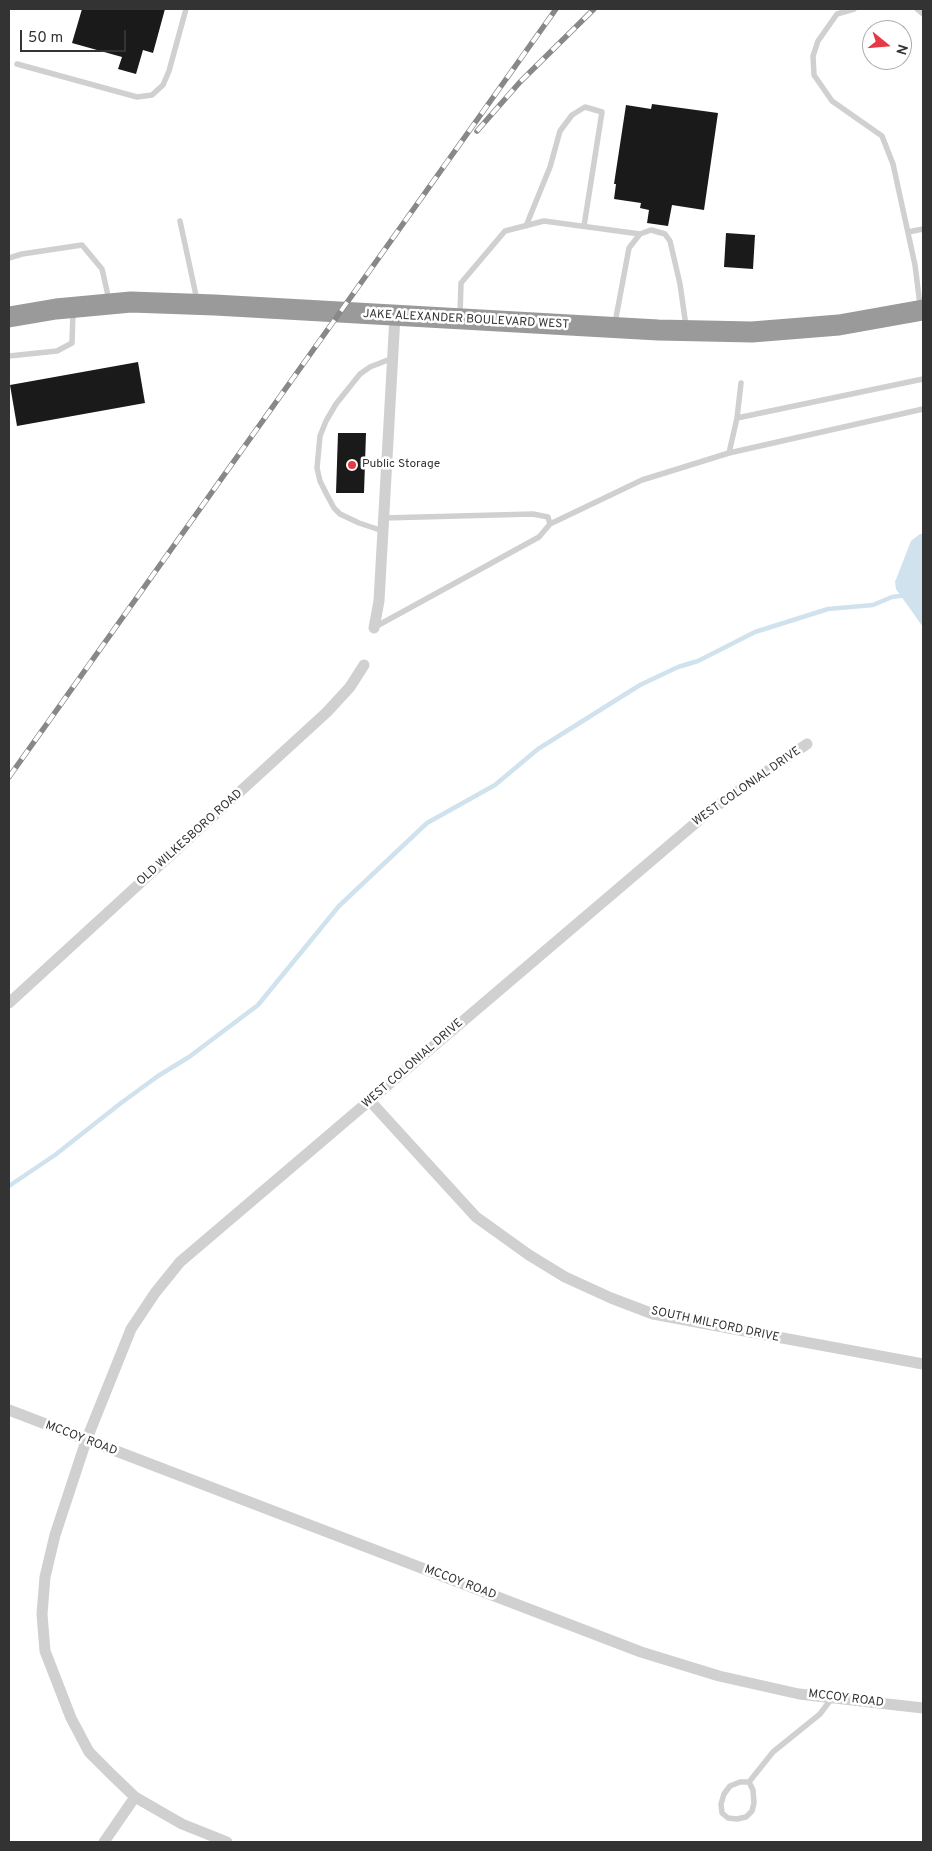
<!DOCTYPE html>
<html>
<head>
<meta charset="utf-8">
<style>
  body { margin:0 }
  #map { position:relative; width:932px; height:1851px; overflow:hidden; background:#fff; font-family:Overpass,sans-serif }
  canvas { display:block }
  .frame { position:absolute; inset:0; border:10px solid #333; pointer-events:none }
  .north { position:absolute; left:862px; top:20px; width:50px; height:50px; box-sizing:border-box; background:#fff; border:1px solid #adadad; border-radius:50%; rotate:107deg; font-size:14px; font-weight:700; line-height:20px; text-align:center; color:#333 }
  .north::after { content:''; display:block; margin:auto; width:18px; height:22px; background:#e63946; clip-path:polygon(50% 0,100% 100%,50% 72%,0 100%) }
  .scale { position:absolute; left:20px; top:30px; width:106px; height:22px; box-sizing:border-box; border:2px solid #333; border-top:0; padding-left:6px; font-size:15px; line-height:18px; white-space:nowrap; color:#333; -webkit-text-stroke:4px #fff; paint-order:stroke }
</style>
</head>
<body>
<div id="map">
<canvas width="932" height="1851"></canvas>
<div class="frame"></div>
<div class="north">N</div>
<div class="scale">50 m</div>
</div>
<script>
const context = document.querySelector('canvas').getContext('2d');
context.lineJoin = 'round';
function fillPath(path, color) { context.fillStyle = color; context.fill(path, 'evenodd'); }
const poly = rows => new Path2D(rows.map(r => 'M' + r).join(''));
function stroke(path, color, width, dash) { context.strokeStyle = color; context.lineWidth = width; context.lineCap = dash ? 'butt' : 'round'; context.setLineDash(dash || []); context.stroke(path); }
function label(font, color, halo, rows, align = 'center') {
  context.font = font + ' Overpass,sans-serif'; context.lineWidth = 5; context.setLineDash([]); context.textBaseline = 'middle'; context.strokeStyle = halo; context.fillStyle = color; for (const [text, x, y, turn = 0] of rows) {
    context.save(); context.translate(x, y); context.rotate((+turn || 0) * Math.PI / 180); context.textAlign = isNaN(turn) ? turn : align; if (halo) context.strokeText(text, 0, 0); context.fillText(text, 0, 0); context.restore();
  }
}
const water = poly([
  [920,534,923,534,923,627,896,589,895,582,911,541]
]);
const stream = poly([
  [9,1186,55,1155,121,1103,158,1076,189,1057,258,1005,339,906,427,823,495,785,538,749,640,685,678,667,698,661,755,632,828,609,873,605,892,597,907,595]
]);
const building = poly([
  [82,9,165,9,153,53,143,50,136,74,118,69,122,57,72,43],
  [652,104,718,113,704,210,672,205,668,226,647,223,649,210,640,208,641,203,614,199,616,184,614,184,626,105,651,109],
  [726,233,755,235,753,269,724,267],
  [138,362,145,403,17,426,10,385],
  [338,433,366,433,364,493,336,493]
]);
const lane = poly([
  [854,9,837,14,818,41,813,56,814,75,832,101,882,136,893,164,915,265,920,305],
  [917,9,923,14],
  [17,64,137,97,152,95,163,85,169,71,186,9],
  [180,221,197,300],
  [526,226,550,167,560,131,572,115,585,107,602,112,584,226],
  [908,232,923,229],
  [9,258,22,254,82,245,102,269,109,300],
  [460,315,461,283,505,231,544,221,640,234],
  [615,323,629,248,640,234,651,230,665,234,670,241,680,284,686,326],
  [9,356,57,351,72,343,73,312],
  [737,418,741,383],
  [729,453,737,418,923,379],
  [550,524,642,480,729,453,923,409],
  [383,531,359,523,340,514,334,508,327,495,320,481,317,468,320,436,326,421,336,404,360,374,370,367,393,358],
  [375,627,539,537,550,524,548,517,533,514,384,518],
  [749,1782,740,1782,730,1786,724,1794,721,1804,722,1813,728,1818,737,1819,746,1817,752,1811,754,1803,753,1790,749,1782,773,1752,820,1714,832,1698]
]);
const street = poly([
  [374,628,379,601,395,316],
  [9,1003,327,712,350,687,364,665],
  [370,1101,476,1217,529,1255,565,1277,611,1298,653,1314,923,1364],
  [9,1410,641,1652,719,1676,799,1694,923,1708],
  [104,1842,135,1797],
  [227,1842,182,1824,135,1797,111,1774,89,1752,71,1718,45,1651,42,1614,45,1577,55,1535,86,1441,131,1329,155,1293,180,1262,712,809,807,744]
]);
const highway = poly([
  [9,317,56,309,131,302,215,305,658,330,752,332,839,325,923,310]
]);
const rail = poly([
  [477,131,520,82,594,9],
  [9,777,556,9]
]);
const markers = [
  [352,465,5,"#e63946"]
];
const streetNames = [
  ["JAKE ALEXANDER BOULEVARD WEST",466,320,3],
  ["WEST COLONIAL DRIVE",747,787,-35],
  ["OLD WILKESBORO ROAD",190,838,-42],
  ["WEST COLONIAL DRIVE",413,1064,-41],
  ["SOUTH MILFORD DRIVE",715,1325,12],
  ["MCCOY ROAD",81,1439,21],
  ["MCCOY ROAD",460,1583,21],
  ["MCCOY ROAD",846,1699,7]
];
const poiNames = [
  ["Public Storage",362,465]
];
fillPath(water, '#cfe2ee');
stroke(stream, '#cfe2ee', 4.5);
fillPath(building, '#1a1a1a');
stroke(lane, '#d0d0d0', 5.5);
stroke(street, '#d0d0d0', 11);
stroke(highway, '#9a9a9a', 21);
stroke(rail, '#888', 5.5);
stroke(rail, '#fff', 4, [11]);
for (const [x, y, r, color] of markers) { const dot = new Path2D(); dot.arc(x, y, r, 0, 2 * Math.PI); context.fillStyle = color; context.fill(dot); stroke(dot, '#fff', 2); }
label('12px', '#333', '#fff', streetNames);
label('12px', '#333', '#fff', poiNames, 'left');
</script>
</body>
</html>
